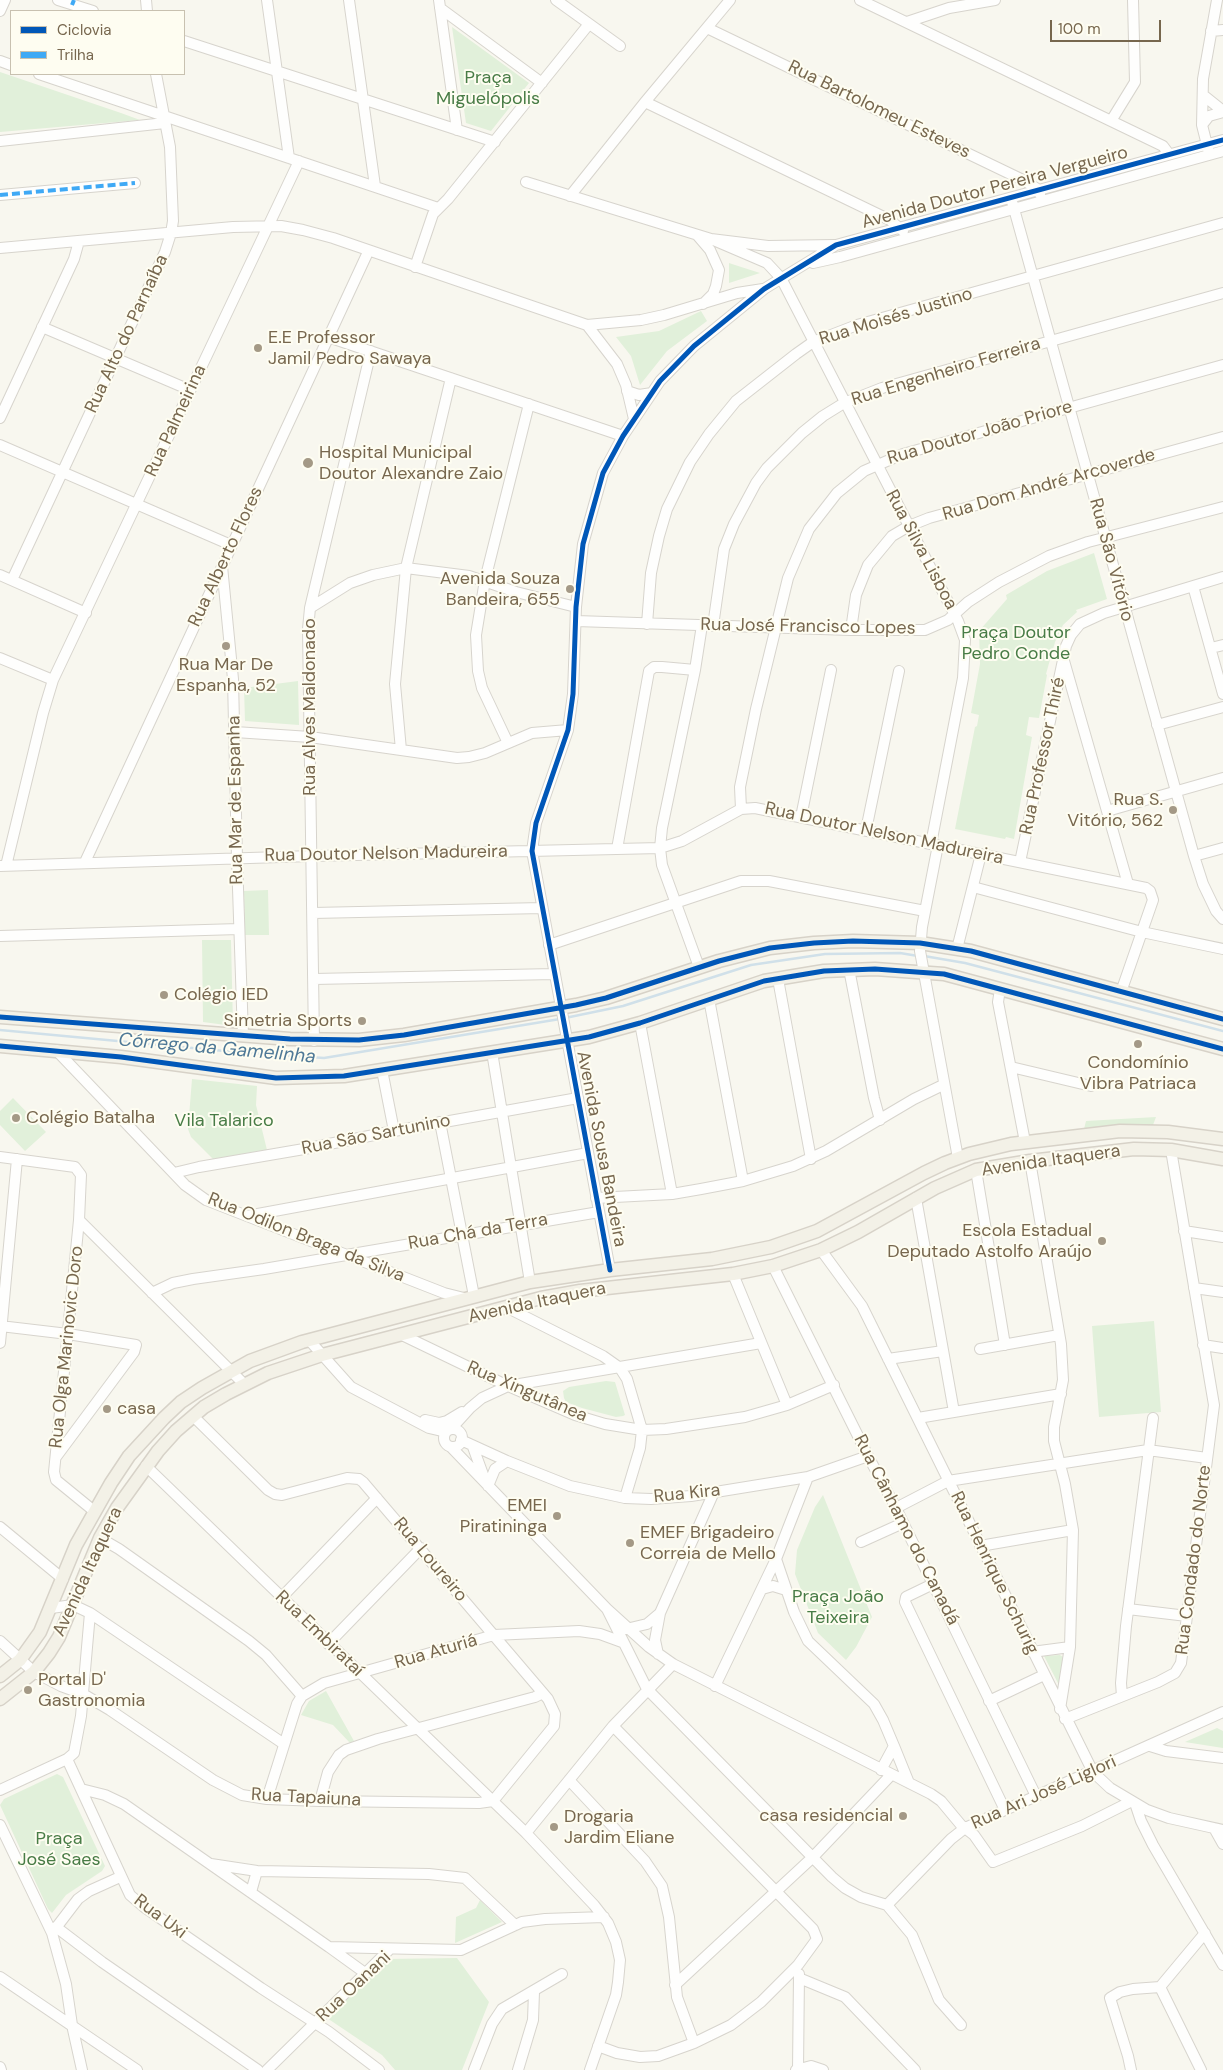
<!DOCTYPE html>
<html>
<head>
<meta charset="utf-8">
<style>
  body { margin:0 }
  #map { position:relative; width:1223px; height:2070px; overflow:hidden; background:#f8f7ef; font-family:"DM Sans",sans-serif }
  canvas { display:block }
  .legend { position:absolute; left:10px; top:10px; width:175px; height:65px; box-sizing:border-box; background:#fefdf1; border:1px solid #c8c1b0; margin:0; padding:6px 9px; list-style:none; font-size:15px; color:#77674e }
  .legend li { display:flex; align-items:center; gap:10px; height:25px }
  .legend b { width:25px; border:1px solid #c8c1b0 }
  .scale { position:absolute; left:1050px; top:20px; width:111px; height:22px; box-sizing:border-box; border:2px solid #77674e; border-top:0; padding-left:6px; font-size:15px; line-height:18px; white-space:nowrap; color:#77674e; -webkit-text-stroke:4px #fefdf1; paint-order:stroke }
</style>
</head>
<body>
<div id="map">
<canvas width="1223" height="2070"></canvas>
<ul class="legend">
<li><b style="height:6px;background:#0057b8"></b>Ciclovia</li>
<li><b style="height:6px;background:#3fa9f5"></b>Trilha</li>
</ul>
<div class="scale">100 m</div>
</div>
<script>
const context = document.querySelector('canvas').getContext('2d');
context.lineJoin = 'round';
function fillPath(path, color) { context.fillStyle = color; context.fill(path, 'evenodd'); }
const poly = rows => new Path2D(rows.map(r => 'M' + r).join(''));
function stroke(path, color, width, dash) { context.strokeStyle = color; context.lineWidth = width; context.lineCap = dash ? 'butt' : 'round'; context.setLineDash(dash || []); context.stroke(path); }
function label(font, color, halo, rows, align = 'center') {
  context.font = font + ' "DM Sans",sans-serif'; context.lineWidth = 4; context.setLineDash([]); context.textBaseline = 'middle'; context.strokeStyle = halo; context.fillStyle = color; for (const [text, x, y, turn = 0] of rows) {
    context.save(); context.translate(x, y); context.rotate((+turn || 0) * Math.PI / 180); context.textAlign = isNaN(turn) ? turn : align; if (halo) context.strokeText(text, 0, 0); context.fillText(text, 0, 0); context.restore();
  }
}
const green = poly([
  [452,27,529,83,491,131,466,123],
  [0,72,121,113,140,120,0,132],
  [729,263,735,265,760,273,729,283],
  [701,311,707,321,667,351,640,385,631,356,616,337,659,331],
  [1094,553,1107,599,1076,610,1077,612,1063,625,1055,642,1046,674,1047,675,1039,718,1029,717,1026,735,1032,737,1014,839,1006,837,1005,839,955,829,975,727,977,726,979,715,971,713,980,664,979,631,1007,599,1006,595,1047,571],
  [298,681,299,725,245,721,244,688],
  [268,890,269,935,245,935,244,891],
  [202,940,231,940,233,1026,203,1022],
  [192,1079,257,1086,256,1105,267,1150,213,1159,191,1137,188,1129],
  [13,1098,46,1132,25,1151,0,1125,0,1111],
  [1156,1117,1153,1125,1119,1124,1084,1129,1086,1121],
  [1154,1321,1161,1412,1099,1417,1092,1326],
  [606,1381,615,1382,625,1415,623,1416,616,1417,582,1408,566,1402,564,1398,563,1391,569,1387],
  [823,1495,872,1617,856,1647,846,1660,818,1633,795,1574,797,1550,815,1507],
  [1060,1655,1063,1657,1059,1685,1044,1656],
  [326,1691,354,1741,350,1743,333,1725,301,1715,309,1701],
  [1217,1728,1223,1731,1223,1748,1185,1742],
  [57,1774,63,1777,105,1866,102,1871,66,1895,52,1913,48,1909,0,1805,4,1799],
  [480,1900,502,1922,455,1943,456,1917,476,1908],
  [457,1958,489,2002,462,2070,395,2070,382,2055,327,2018,385,1959]
]);
const stream = poly([
  [924,956,965,963,1223,1031],
  [565,1018,623,1006,751,965,825,954,900,953,918,956],
  [0,1030,235,1052,324,1058,560,1019]
]);
const minor = poly([
  [58,0,93,11],
  [146,0,147,11],
  [267,0,289,158],
  [349,0,375,186],
  [439,0,457,130],
  [556,0,620,46],
  [860,0,1163,146,1169,154],
  [440,8,542,83],
  [0,11,5,0],
  [907,22,949,8,995,0],
  [707,28,1025,181,1039,190,1040,194],
  [1211,31,1223,30],
  [184,41,495,142],
  [0,61,11,65],
  [39,74,438,208],
  [1203,95,1223,111],
  [645,102,890,220,903,231],
  [1111,121,1135,82,1133,0],
  [1202,125,1209,116,1223,112],
  [0,141,165,123],
  [1208,149,1202,125,1203,79,1217,0],
  [526,182,711,239,768,246,835,245],
  [0,195,135,183],
  [570,196,645,102,730,0],
  [1011,198,1194,856,1203,884,1216,911,1223,919],
  [698,236,710,250,719,270,716,286,713,294,703,304],
  [711,239,767,263,781,278,958,621,965,640,963,678,931,844],
  [0,248,233,227,281,226,303,230,333,238,587,325,641,320,664,315,737,293,763,289],
  [813,263,840,257,1223,151],
  [415,267,433,214,448,199,589,24],
  [587,325,617,364,626,385,634,419],
  [42,327,190,390],
  [328,337,623,436],
  [627,391,639,395,652,393],
  [0,418,74,259,79,241],
  [0,445,231,545],
  [222,566,233,679,237,859,243,1036],
  [0,575,86,613],
  [12,580,165,252,171,233,173,221,170,147,156,74],
  [1193,586,1223,694],
  [310,608,350,583,373,575,406,568,469,576,516,592,576,607],
  [576,621,851,630,925,630,948,620,968,602,999,582,1049,556,1088,542,1223,507],
  [647,624,651,573,659,536,667,509,690,462,709,434,736,401,796,354,813,342,857,325,1223,223],
  [713,626,724,549,734,524,756,483,767,468,802,433,823,416,844,403,882,388,1223,293],
  [851,630,856,595,868,565,892,536,909,526,929,518,1223,437],
  [1211,648,1223,645],
  [0,658,53,680],
  [1064,661,1128,884],
  [1157,725,1223,707],
  [235,732,310,737,457,758,469,757,485,753,532,733,568,730],
  [508,743,482,688,478,671,476,635,485,580,529,404],
  [401,750,395,684,406,568,451,378],
  [741,809,740,787,756,709,788,578,809,529,837,493,864,471,903,454,1223,365],
  [1107,811,1223,778],
  [801,817,831,670],
  [866,830,899,671],
  [938,845,922,927,920,951,958,1158],
  [617,849,649,671,654,667,662,667,695,670],
  [1194,856,1223,848],
  [85,862,368,252],
  [1020,862,1066,646,1071,635,1080,624,1104,613,1223,577],
  [0,866,312,856,660,848,682,841,741,809,755,808,1146,888,1150,891,1153,900,1121,992],
  [6,866,43,713,53,680,299,161],
  [973,887,1142,932,1223,949],
  [313,913,542,908],
  [0,936,239,929],
  [549,945,741,881,769,881,925,911],
  [957,949,981,854],
  [699,967,662,865,660,848,662,828,695,670,702,625],
  [849,969,874,1098,880,1120],
  [314,979,554,974],
  [778,979,811,1159],
  [1000,989,998,1002,1025,1142],
  [709,999,743,1181],
  [640,1023,672,1194],
  [314,1041,308,629,310,608,371,351],
  [56,1050,185,1185,206,1200,444,1293,464,1298],
  [492,1052,530,1282],
  [1011,1067,1091,1086],
  [382,1070,394,1131],
  [440,1122,474,1296],
  [0,1157,75,1167,81,1175,79,1220,54,1472,56,1480,94,1511],
  [1030,1161,1061,1344,1063,1380,1054,1427,1054,1441,1065,1484,1073,1530,1070,1647,1060,1709],
  [976,1170,1005,1345],
  [174,1173,199,1167,304,1149,394,1131,578,1098],
  [596,1198,672,1194,701,1189,743,1181,793,1166,826,1151,914,1099,943,1085],
  [916,1198,954,1412],
  [247,1216,588,1153],
  [79,1220,244,1384],
  [1184,1231,1223,1237],
  [821,1250,862,1306,1093,1772,1110,1788,1147,1810,1169,1818,1223,1830],
  [773,1266,868,1456,896,1508,1036,1796],
  [610,1270,532,851,536,823,568,730,573,694,576,607,583,544,603,473,623,436,660,381,694,346,764,289,836,245,1223,140],
  [733,1274,787,1405],
  [1194,1288,1223,1292],
  [152,1293,173,1283,193,1279,264,1269,599,1212],
  [506,1307,603,1356,620,1368,627,1379,642,1430,640,1448,625,1498],
  [0,1326,68,1334,136,1345,134,1352,56,1457],
  [400,1334,508,1386,575,1415,605,1424,642,1430,666,1429,745,1417,787,1405,834,1385],
  [309,1340,351,1387,429,1428,446,1432],
  [0,1343,17,1159],
  [1203,1345,1223,1348],
  [980,1349,1059,1335],
  [888,1359,943,1351],
  [193,1416,268,1490,275,1494,282,1495,347,1478,359,1479,363,1482,548,1699,555,1714,554,1726,493,1801],
  [918,1418,1061,1394],
  [425,1420,439,1423,447,1421,462,1412],
  [451,1429,470,1408,482,1398,508,1386,761,1343],
  '444 1438a9 9 0 1 1 18 0a9 9 0 1 1-18 0Z',
  [461,1440,507,1461,570,1486,625,1498,651,1499,691,1496,808,1477,868,1456],
  [451,1447,607,1609,647,1689,832,1877,845,1888,861,1897,887,1905],
  [473,1447,485,1480],
  [146,1466,526,1833,594,1905,608,1923,616,1942,620,1960,618,1982,616,1995,590,2070],
  [488,1486,495,1469,507,1461],
  [896,1508,948,1481,1148,1450,1207,1458],
  [0,1527,63,1579],
  [100,1538,119,1549,249,1641,266,1655,302,1696],
  [861,1542,903,1523],
  [980,1546,1073,1530],
  [776,1559,794,1612,808,1641,874,1704,883,1720,894,1746,881,1770],
  [933,1584,906,1597,905,1602,1005,1810],
  [762,1589,773,1586,786,1590],
  [281,1598,377,1498],
  [51,1608,73,1605,90,1613,284,1744],
  [607,1609,649,1647,673,1664,931,1794,941,1801,961,1825,974,1835,993,1862,1082,1826,1132,1801],
  [1128,1609,1187,1616],
  [626,1629,647,1624,660,1613],
  [0,1641,34,1672,61,1686,83,1694,110,1710,213,1780,242,1795,267,1799,320,1801,479,1803,493,1801],
  [328,1644,421,1548],
  [1032,1652,1070,1647],
  [658,1654,655,1640,660,1613,714,1492],
  [715,1686,776,1559,808,1477],
  [1122,1696,1121,1683,1126,1626,1153,1418],
  [989,1701,1044,1675],
  [1065,1719,1158,1682,1175,1673,1181,1663,1214,1405,1171,1150],
  [894,1746,909,1783],
  [1150,1746,1166,1751,1223,1758],
  [67,1759,130,1895,144,1907,261,1988,329,2032,379,2070],
  [569,1780,645,1861,662,1886,669,1917,677,1997,694,2043],
  [81,1789,105,1795,124,1804,329,1947,461,1950,522,1922,545,1919,604,1917],
  [0,1790,67,1759,74,1753,81,1716,90,1613],
  [267,1799,297,1704,302,1696,324,1683,494,1635,579,1631,600,1634,622,1642],
  [320,1801,328,1772,339,1755,346,1750,378,1739,535,1697,543,1693],
  [1135,1803,1141,1821,1153,1845,1223,1965],
  [0,1825,52,1933],
  [1214,1828,1223,1844],
  [526,1833,613,1726,673,1664],
  [211,1864,257,1871,429,1874,465,1878,515,1925],
  [251,1892,257,1871],
  [887,1905,951,1839,965,1828,1223,1712],
  [887,1905,912,1935,939,2000,961,2025],
  [56,1927,102,1962,258,2070],
  [329,1947,365,1973],
  [0,1977,137,2070],
  [799,1978,845,1997,915,2070],
  [675,1985,813,1857,891,1775],
  [1160,1987,1201,2070],
  [598,2046,617,2053,640,2057,658,2056,694,2043,731,2025,761,2002,798,1965,817,1939,813,1929,613,1726],
  [0,2067,1,2070],
  [82,2070,72,2025,66,1984,52,1933,78,1899,89,1891,120,1877],
  [267,2070,390,1949],
  [474,2070,492,2024,502,2009,562,1974],
  [518,2070,533,2020,534,1992],
  [796,2070,811,2066,823,2070],
  [798,2070,799,1974],
  [1131,2070,1128,2056,1110,1998,1120,1992,1133,1989,1160,1987,1205,1933]
]);
const major = poly([
  [0,1017,290,1039,359,1040,404,1035,576,1005,606,998,719,961,770,948,814,943,853,941,920,943,971,951,1223,1019],
  [0,1046,121,1057,276,1078,344,1076,589,1037,640,1023,764,981,824,971,875,969,944,974,1223,1049],
  [0,1676,20,1660,40,1632,76,1545,111,1483,129,1456,164,1418,181,1402,202,1388,250,1361,302,1342,530,1282,610,1270,712,1259,771,1247,817,1231,924,1173,945,1163,969,1154,1011,1144,1120,1131,1168,1132,1223,1139],
  [0,1699,34,1672,49,1653,59,1637,100,1538,117,1508,158,1451,176,1431,204,1407,226,1394,268,1373,322,1355,541,1298,580,1291,733,1274,773,1266,821,1250,858,1232,935,1188,976,1170,1030,1161,1134,1149,1171,1150,1223,1159]
]);
const quiet = poly([
  [72,5,74,0],
  [0,195,135,183]
]);
const cycleway = poly([
  [0,1017,290,1039,359,1040,404,1035,576,1005,606,998,719,961,770,948,814,943,853,941,920,943,971,951,1223,1019],
  [0,1046,121,1057,276,1078,344,1076,589,1037,640,1023,764,981,824,971,875,969,944,974,1223,1049],
  [610,1270,532,851,536,823,568,730,573,694,576,607,583,544,603,473,623,436,660,381,694,346,764,289,836,245,1223,140]
]);
const markers = [
  [258,348,5,"#a49986"],
  [308,463,6,"#a49986"],
  [570,589,5,"#a49986"],
  [226,646,5,"#a49986"],
  [1173,810,5,"#a49986"],
  [164,995,5,"#a49986"],
  [362,1021,5,"#a49986"],
  [1138,1044,5,"#a49986"],
  [16,1118,5,"#a49986"],
  [1102,1241,5,"#a49986"],
  [107,1409,5,"#a49986"],
  [557,1516,5,"#a49986"],
  [630,1543,5,"#a49986"],
  [28,1690,5,"#a49986"],
  [903,1816,5,"#a49986"],
  [554,1827,5,"#a49986"]
];
const parkNames = [
  ["Praça",488,78],
  ["Miguelópolis",488,99],
  ["Praça Doutor",1016,633],
  ["Pedro Conde",1016,654],
  ["Vila Talarico",224,1121],
  ["Praça João",838,1597],
  ["Teixeira",838,1618],
  ["Praça",59,1839],
  ["José Saes",59,1860]
];
const streetNames = [
  ["Rua Bartolomeu Esteves",879,110,26],
  ["Avenida Doutor Pereira Vergueiro",995,188,-15],
  ["Rua Moisés Justino",896,317,-17],
  ["Rua Alto do Parnaíba",127,334,-65],
  ["Rua Engenheiro Ferreira",946,372,-17],
  ["Rua Palmeirina",176,421,-65],
  ["Rua Doutor João Priore",980,433,-16],
  ["Rua Dom André Arcoverde",1049,485,-16],
  ["Rua Silva Lisboa",921,550,62],
  ["Rua Alberto Flores",226,557,-65],
  ["Rua São Vitório",1111,560,75],
  ["Rua José Francisco Lopes",808,627,1],
  ["Rua Alves Maldonado",310,707,-90],
  ["Rua Professor Thiré",1043,756,-78],
  ["Rua Mar de Espanha",236,800,-91],
  ["Rua Doutor Nelson Madureira",884,834,12],
  ["Rua Doutor Nelson Madureira",386,854,-1],
  ["Rua São Sartunino",376,1135,-11],
  ["Avenida Sousa Bandeira",601,1149,79],
  ["Avenida Itaquera",1051,1161,-8],
  ["Rua Chá da Terra",478,1232,-10],
  ["Rua Odilon Braga da Silva",306,1238,22],
  ["Avenida Itaquera",537,1303,-12],
  ["Rua Olga Marinovic Doro",67,1347,-84],
  ["Rua Xingutânea",527,1392,23],
  ["Rua Kira",687,1494,-6],
  ["Rua Cânhamo do Canadá",906,1530,63],
  ["Rua Loureiro",430,1560,50],
  ["Rua Condado do Norte",1194,1560,-83],
  ["Avenida Itaquera",88,1572,-65],
  ["Rua Henrique Schurig",994,1573,64],
  ["Rua Embirataí",319,1634,44],
  ["Rua Aturiá",436,1652,-16],
  ["Rua Ari José Liglori",1044,1793,-24],
  ["Rua Tapaiuna",306,1798,3],
  ["Rua Uxi",160,1917,37],
  ["Rua Oanani",354,1987,-43]
];
const poiNames = [
  ["E.E Professor",268,338],
  ["Jamil Pedro Sawaya",268,359],
  ["Hospital Municipal",319,453],
  ["Doutor Alexandre Zaio",319,474],
  ["Avenida Souza",560,579,"right"],
  ["Bandeira, 655",560,600,"right"],
  ["Rua Mar De",226,665,"center"],
  ["Espanha, 52",226,686,"center"],
  ["Rua S.",1163,800,"right"],
  ["Vitório, 562",1163,821,"right"],
  ["Colégio IED",174,995],
  ["Simetria Sports",352,1021,"right"],
  ["Condomínio",1138,1063,"center"],
  ["Vibra Patriaca",1138,1084,"center"],
  ["Colégio Batalha",26,1118],
  ["Escola Estadual",1092,1231,"right"],
  ["Deputado Astolfo Araújo",1092,1252,"right"],
  ["casa",117,1409],
  ["EMEI",547,1506,"right"],
  ["Piratininga",547,1527,"right"],
  ["EMEF Brigadeiro",640,1533],
  ["Correia de Mello",640,1554],
  ["Portal D'",38,1680],
  ["Gastronomia",38,1701],
  ["casa residencial",893,1816,"right"],
  ["Drogaria",564,1817],
  ["Jardim Eliane",564,1838]
];
const waterNames = [
  ["Córrego da Gamelinha",217,1049,5]
];
fillPath(green, '#e1f0da');
stroke(stream, '#d0e0e9', 2.5);
stroke(minor, '#d7d4cd', 12);
stroke(major, '#d7d2c8', 15);
stroke(minor, '#fefefd', 10);
stroke(major, '#f3f1e7', 12);
stroke(quiet, '#3fa9f5', 4, [8, 4]);
stroke(cycleway, '#0057b8', 5);
for (const [x, y, r, color] of markers) { const dot = new Path2D(); dot.arc(x, y, r, 0, 2 * Math.PI); context.fillStyle = color; context.fill(dot); stroke(dot, '#fefdf1', 2); }
label('18px', '#487c46', '#fefdf1', parkNames);
label('18px', '#77674e', '#fefdf1', streetNames);
label('18px', '#77674e', '#fefdf1', poiNames, 'left');
label('italic 19px', '#4f7997', '#fefdf1', waterNames);
</script>
</body>
</html>
